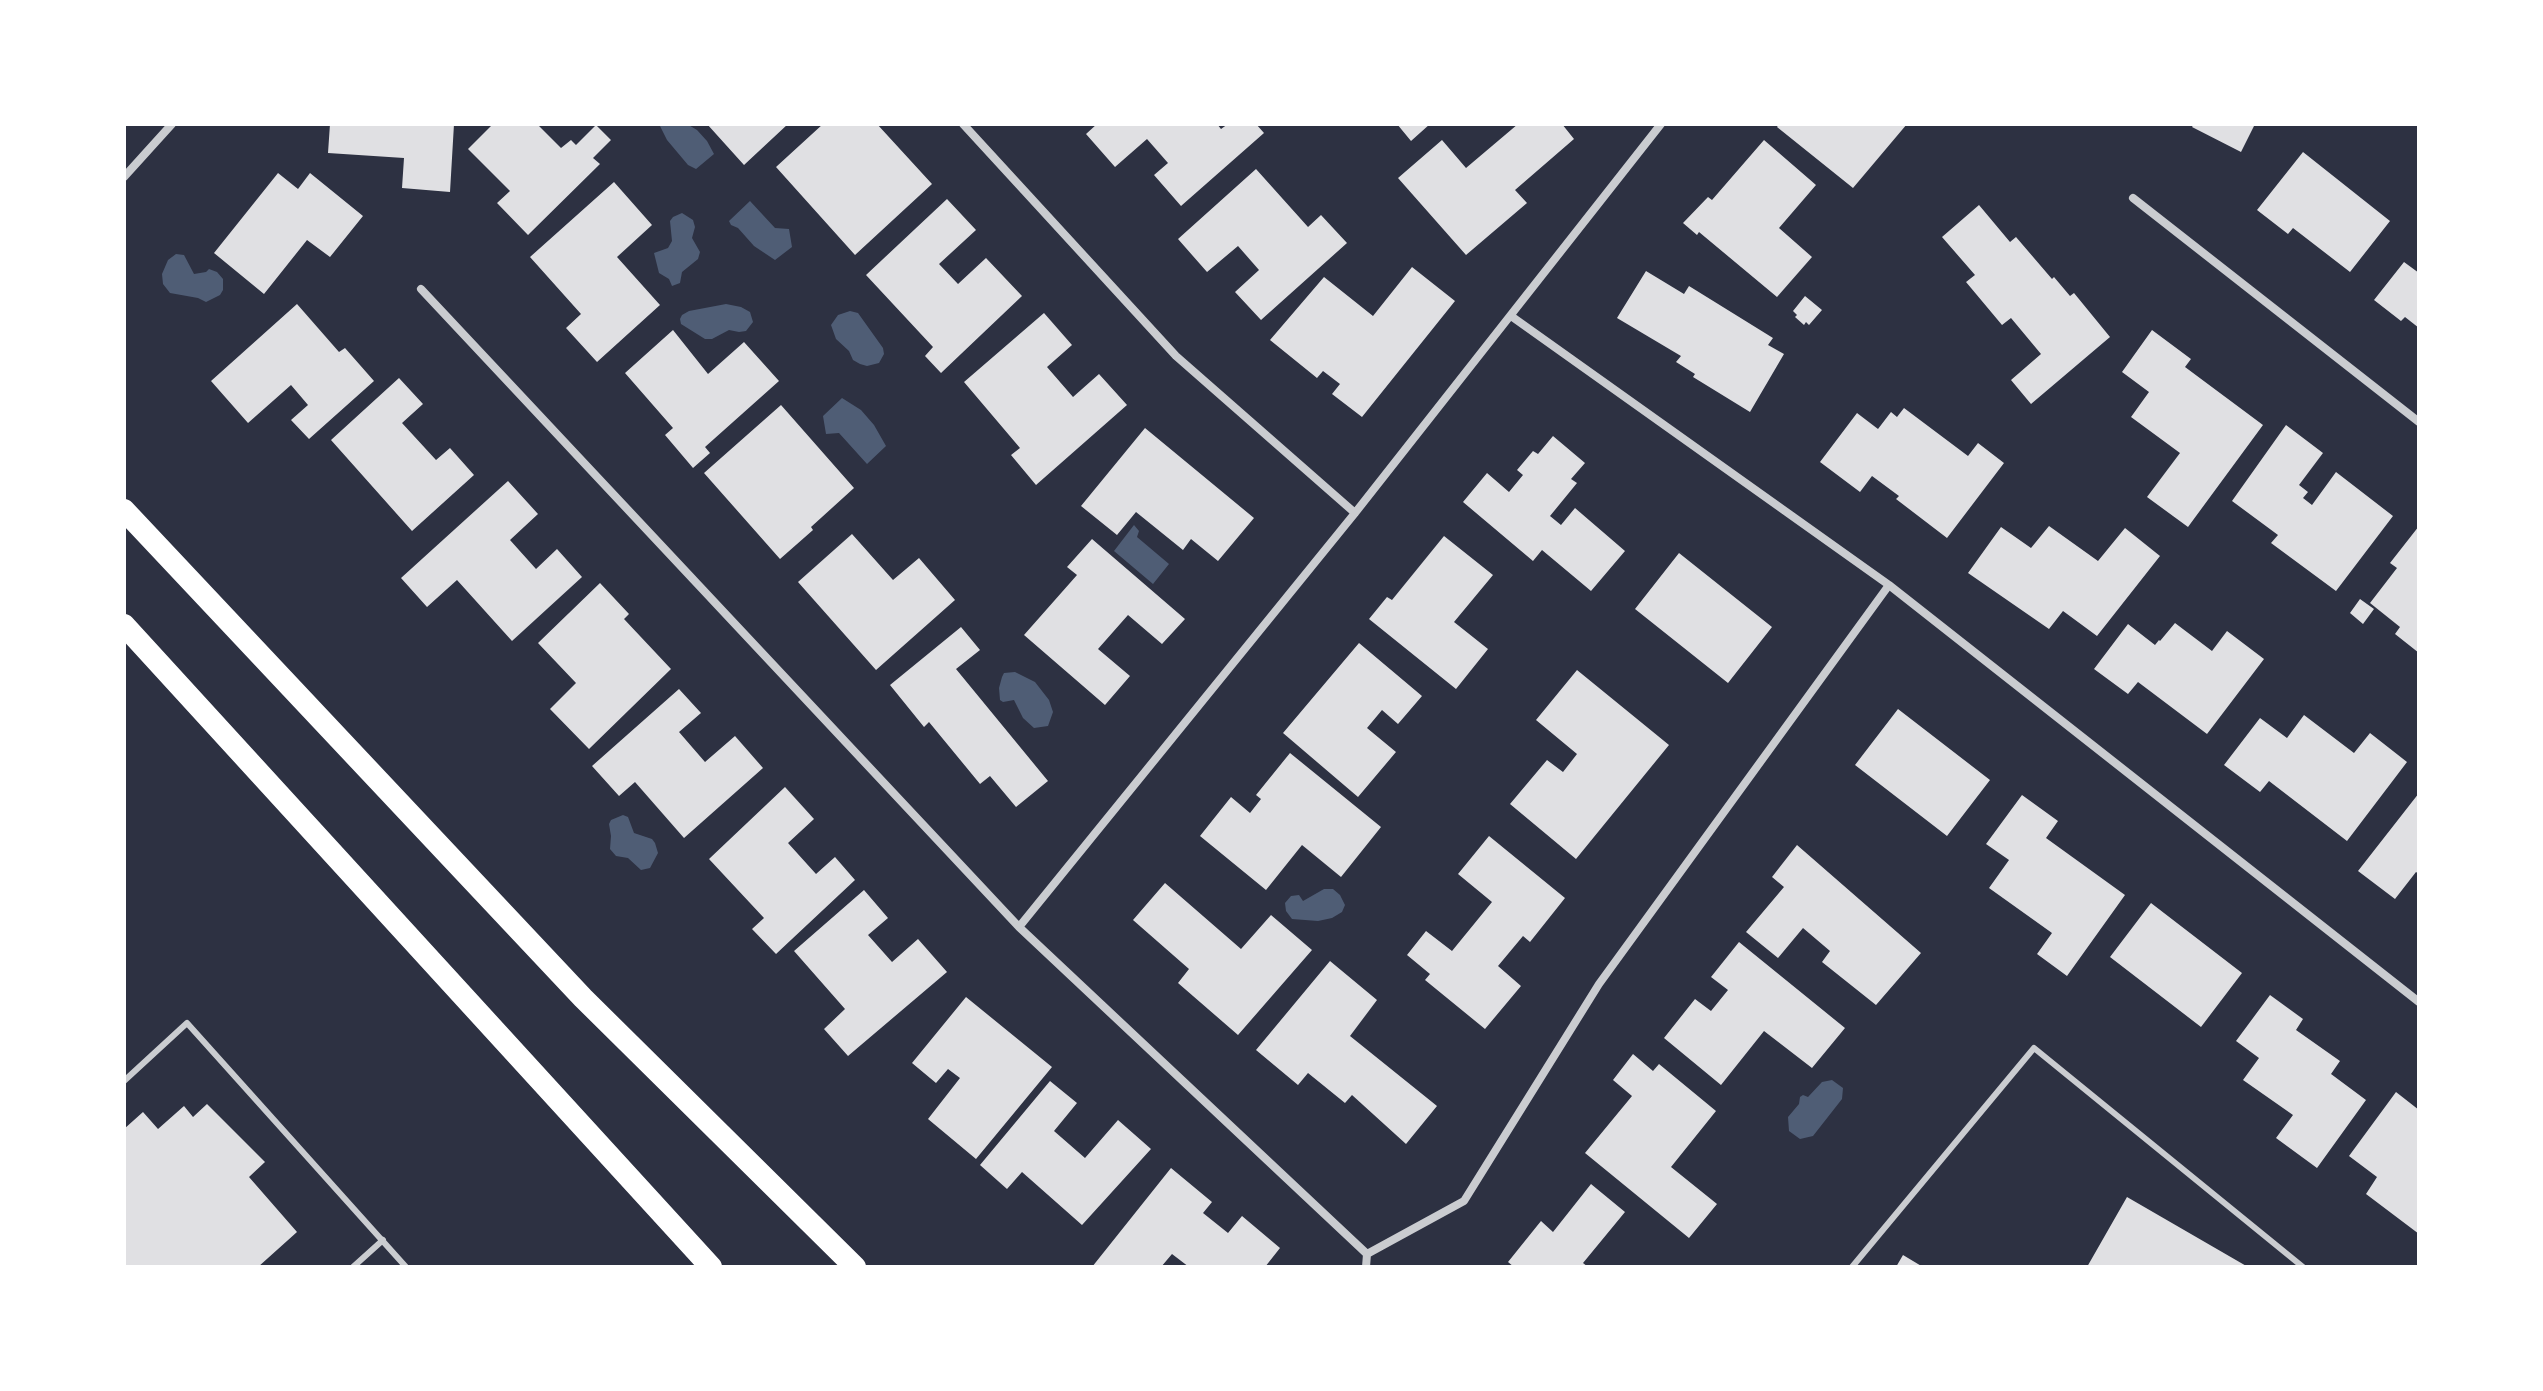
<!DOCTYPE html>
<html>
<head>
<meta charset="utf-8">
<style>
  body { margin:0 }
  #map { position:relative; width:2543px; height:1391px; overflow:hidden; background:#2d3142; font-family:Roboto,sans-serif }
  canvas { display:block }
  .frame { position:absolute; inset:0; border:126px solid #fff; pointer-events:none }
</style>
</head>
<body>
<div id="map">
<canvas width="2543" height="1391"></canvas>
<div class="frame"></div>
</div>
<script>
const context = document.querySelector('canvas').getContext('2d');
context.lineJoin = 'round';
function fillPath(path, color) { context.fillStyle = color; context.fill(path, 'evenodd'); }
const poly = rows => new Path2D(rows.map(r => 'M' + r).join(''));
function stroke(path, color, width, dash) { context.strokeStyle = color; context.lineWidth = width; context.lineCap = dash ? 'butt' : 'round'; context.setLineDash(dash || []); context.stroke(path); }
const water = poly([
  [659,124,687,124,697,130,707,141,714,154,696,169,688,165,667,140],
  [750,201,775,228,789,229,792,247,775,260,754,246,738,228,731,225,729,221],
  [682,213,693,220,695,227,692,238,700,252,698,259,682,272,680,283,672,286,669,279,659,273,654,253,668,248,672,241,670,221,673,217],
  [176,254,184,255,194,274,206,272,209,269,217,272,223,279,223,290,220,295,206,302,198,298,170,293,163,284,162,274,168,260],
  [726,304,741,307,750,312,753,322,746,331,739,332,729,330,712,339,705,339,681,324,680,319,682,315,689,311],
  [850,311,858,313,883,348,884,354,879,363,867,366,860,364,853,360,849,351,836,339,831,325,838,315],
  [842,398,861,410,874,425,886,446,867,464,839,433,826,434,823,416],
  [1134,525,1139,531,1137,537,1169,564,1153,584,1114,551],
  [1015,672,1035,682,1049,700,1053,712,1048,726,1034,728,1023,718,1014,700,1003,702,1000,700,999,688,1002,677,1004,673],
  [623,815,628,817,634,833,652,839,655,843,658,853,650,868,641,870,628,858,616,856,610,849,611,836,609,824,611,820],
  [1324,889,1333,889,1340,895,1345,905,1342,912,1332,918,1318,921,1292,919,1286,911,1285,903,1291,896,1299,895,1303,901],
  [1832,1080,1843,1088,1842,1099,1813,1136,1800,1139,1789,1131,1788,1117,1799,1104,1800,1097,1803,1095,1808,1097,1822,1082]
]);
const building = poly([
  [330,124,454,124,450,192,402,188,404,158,328,153],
  [493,124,537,124,561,148,571,140,576,145,596,125,611,140,593,158,600,164,528,235,497,203,510,191,468,149],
  [707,124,788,124,744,165],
  [823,124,877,124,932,184,855,255,776,167],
  [1097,124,1217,124,1221,129,1228,124,1256,124,1264,133,1181,206,1154,175,1168,163,1147,139,1115,167,1086,134],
  [1397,124,1430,124,1411,141],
  [1518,124,1562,124,1574,139,1515,190,1527,203,1466,255,1398,178,1442,140,1466,168],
  [1779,124,1907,124,1853,188,1777,127],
  [2194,124,2255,124,2241,152,2192,127],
  [1764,140,1816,185,1779,228,1812,257,1777,297,1699,232,1697,235,1683,223,1708,197,1712,200],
  [2303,152,2390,221,2350,272,2293,228,2288,234,2257,210],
  [1256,169,1308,227,1321,215,1347,243,1261,320,1235,292,1259,270,1238,246,1207,272,1178,239],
  [278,173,298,189,310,173,363,216,330,257,307,240,264,294,214,253],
  [614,182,652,225,617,257,660,305,597,362,566,328,581,314,530,257],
  [947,199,976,230,939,264,958,284,986,258,1022,296,941,373,925,356,933,347,866,275],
  [1979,205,2010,242,2016,237,2052,279,2054,277,2070,296,2074,293,2110,337,2031,404,2011,380,2041,354,2011,318,2002,325,1966,282,1975,275,1942,237],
  [2404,262,2419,273,2419,328,2405,317,2401,321,2374,300],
  [1412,267,1455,301,1362,417,1332,394,1340,384,1323,371,1317,378,1270,340,1324,277,1373,316],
  [1646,271,1684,294,1689,286,1773,338,1768,345,1784,354,1750,412,1693,377,1695,374,1676,362,1681,356,1617,318],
  [1805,296,1822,310,1809,325,1806,322,1804,325,1795,317,1797,315,1793,311],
  [297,304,339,352,345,348,374,381,309,439,291,420,308,405,291,385,248,423,211,381],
  [1044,313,1072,345,1047,367,1073,397,1099,374,1127,405,1036,485,1011,455,1020,448,964,382],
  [673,330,708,374,744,342,779,381,705,447,710,453,693,468,665,435,673,428,625,373],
  [2152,330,2191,359,2185,367,2263,425,2188,527,2147,497,2180,453,2131,417,2149,392,2122,372],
  [399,378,423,404,402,423,436,460,450,448,474,475,412,531,331,440],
  [781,405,854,488,811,527,813,530,780,559,704,473],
  [1904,408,1968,456,1978,443,2004,463,1947,538,1896,499,1899,496,1872,476,1860,492,1820,462,1857,413,1878,429,1891,412,1897,417],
  [2286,425,2323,453,2299,485,2308,492,2303,498,2312,505,2336,472,2393,516,2336,591,2271,543,2278,535,2232,501],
  [1145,428,1254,518,1218,561,1191,539,1183,550,1136,512,1117,535,1081,506],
  [1553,436,1585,463,1571,479,1577,483,1550,516,1561,525,1575,508,1625,551,1591,591,1542,550,1533,561,1463,502,1487,473,1509,492,1523,475,1517,470,1533,451,1538,454],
  [508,481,538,514,510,540,536,569,557,549,582,577,512,641,457,580,427,607,401,578],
  [2049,526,2098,561,2125,528,2160,556,2097,636,2063,611,2049,629,1968,573,2001,527,2031,548],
  [2419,526,2419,653,2395,634,2400,627,2370,603,2397,568,2390,563],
  [852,534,893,580,919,558,955,600,876,670,798,582],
  [1444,536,1493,575,1454,622,1488,649,1456,689,1369,619,1387,597,1392,600],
  [1092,539,1185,619,1162,644,1128,615,1098,649,1130,676,1105,705,1024,635,1077,575,1067,567],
  [1679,553,1772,627,1728,683,1635,609],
  [600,583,629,614,624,619,671,669,589,749,550,709,576,683,538,643],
  [2360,599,2374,609,2363,624,2350,613],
  [2175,623,2212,651,2227,631,2264,659,2207,734,2138,682,2128,694,2094,669,2128,624,2155,645,2159,640,2160,641],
  [961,627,980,650,956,669,1048,781,1016,807,990,776,980,784,929,722,924,727,890,685],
  [1359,643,1422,696,1398,724,1382,710,1367,728,1396,752,1358,797,1283,733],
  [1577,670,1669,745,1576,859,1510,804,1547,760,1563,772,1577,754,1536,720],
  [679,689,701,713,679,732,705,762,735,736,763,768,684,838,635,782,619,796,592,766],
  [1898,709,1990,780,1947,836,1855,765],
  [2304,715,2354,753,2370,733,2407,762,2347,841,2269,781,2260,792,2224,765,2260,718,2287,738],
  [1290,753,1381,827,1341,877,1302,845,1266,890,1200,836,1231,797,1250,813,1261,799,1256,795],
  [785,787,814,819,788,843,816,874,835,857,855,880,776,954,752,929,764,918,709,859],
  [2419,793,2419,874,2416,872,2395,899,2358,871],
  [2022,795,2058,821,2046,838,2125,895,2067,976,2037,954,2052,933,1989,888,2009,860,1986,844],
  [1489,836,1565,898,1530,942,1523,936,1498,966,1521,986,1485,1029,1425,980,1430,974,1407,955,1426,931,1452,951,1492,902,1458,874],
  [1797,845,1921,953,1876,1005,1822,962,1830,951,1803,928,1778,958,1746,932,1784,887,1772,877],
  [1165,883,1241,949,1271,915,1312,950,1238,1035,1178,983,1189,969,1133,920],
  [864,890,888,918,868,935,892,962,918,939,947,972,848,1056,824,1029,845,1009,794,951],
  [2151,903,2242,973,2201,1027,2110,957],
  [1739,942,1845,1028,1812,1068,1764,1031,1721,1085,1664,1038,1695,999,1711,1011,1728,990,1711,977],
  [1330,961,1377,1000,1350,1036,1437,1106,1406,1144,1352,1095,1345,1103,1308,1073,1298,1085,1256,1050],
  [2270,995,2303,1019,2296,1030,2340,1061,2331,1074,2366,1100,2317,1168,2276,1138,2293,1115,2243,1080,2259,1058,2236,1041],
  [966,997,1052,1067,976,1159,928,1119,960,1078,948,1069,936,1083,912,1063],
  [1633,1054,1653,1071,1659,1064,1716,1111,1671,1167,1717,1204,1689,1238,1585,1153,1632,1096,1613,1080],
  [1050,1081,1077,1103,1054,1131,1085,1158,1118,1120,1151,1149,1082,1225,1022,1172,1007,1189,980,1165],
  [2396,1092,2419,1110,2419,1234,2366,1194,2377,1177,2349,1156],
  [207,1104,265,1162,249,1177,297,1232,258,1267,124,1267,124,1129,143,1112,158,1129,184,1106,193,1117],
  [1171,1168,1212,1202,1203,1213,1228,1233,1242,1216,1280,1248,1265,1267,1189,1267,1172,1254,1161,1267,1092,1267],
  [1591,1184,1625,1212,1583,1263,1588,1267,1514,1267,1508,1262,1541,1221,1553,1232],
  [2127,1197,2248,1267,2087,1267],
  [1903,1255,1923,1267,1896,1267]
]);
const service = poly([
  [124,1081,187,1023,406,1267],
  [353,1267,383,1240],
  [1852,1267,2034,1048,2303,1267]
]);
const minor = poly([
  [963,124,1176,356,1355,513],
  [124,177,172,124],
  [2133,198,2419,422],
  [421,289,1019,927,1367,1254,1464,1201,1599,984,1889,585],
  [1511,316,1889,585,2419,1002],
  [1019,927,1355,513,1661,124],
  [1366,1267,1367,1254]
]);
const trunk = poly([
  [124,510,583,998,855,1267],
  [124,625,711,1267]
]);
fillPath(water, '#4f5d75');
fillPath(building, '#e0e0e3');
stroke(service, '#caccd0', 6);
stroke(minor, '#caccd0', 8);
stroke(trunk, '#fff', 22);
</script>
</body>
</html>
